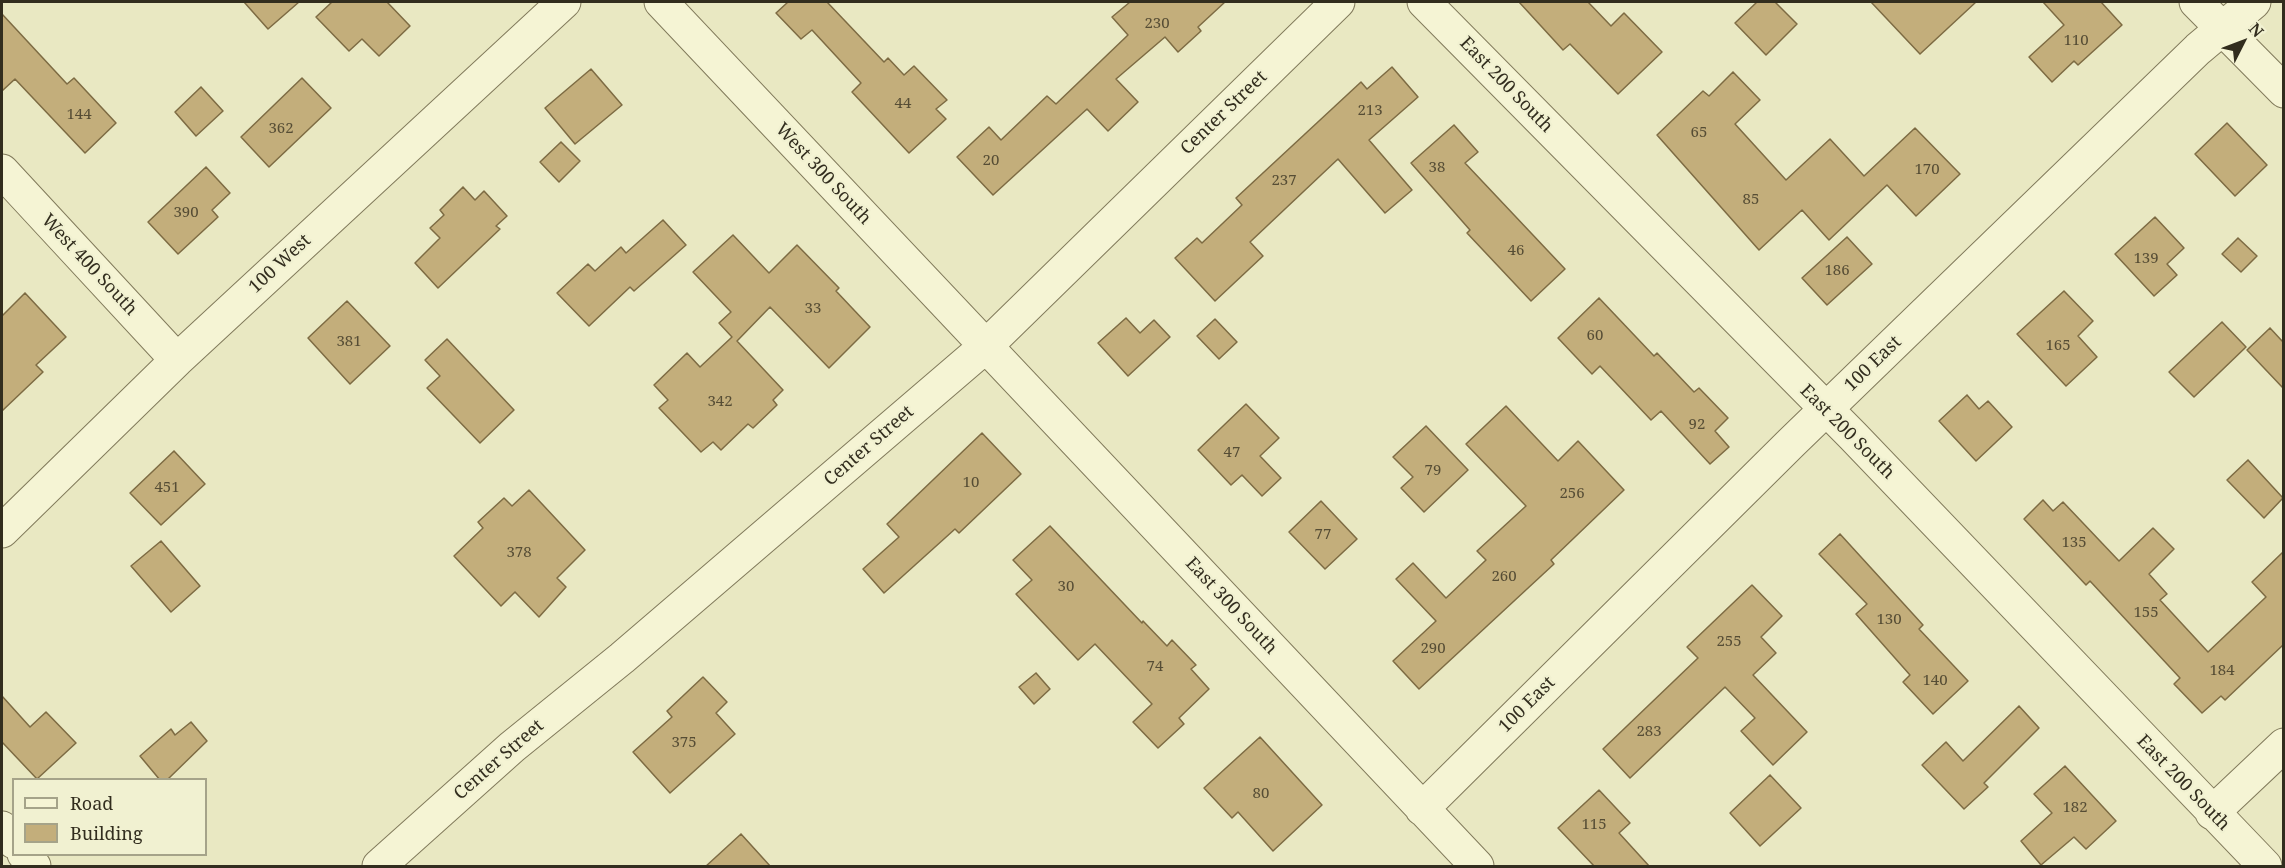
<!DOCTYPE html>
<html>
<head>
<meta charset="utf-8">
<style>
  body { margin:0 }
  #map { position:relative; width:2285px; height:868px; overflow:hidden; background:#e9e8c2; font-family:"Noto Serif",serif }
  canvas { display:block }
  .frame { position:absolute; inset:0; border:3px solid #322d1e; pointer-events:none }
  .legend { position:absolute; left:12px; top:778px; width:195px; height:78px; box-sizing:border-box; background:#f1f1d1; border:2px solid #a5a389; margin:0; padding:8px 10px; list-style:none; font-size:18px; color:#322d1e }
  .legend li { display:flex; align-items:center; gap:12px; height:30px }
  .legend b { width:30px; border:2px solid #a5a389 }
  .north { position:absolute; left:2213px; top:12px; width:60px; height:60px; -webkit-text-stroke:4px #f1f1d1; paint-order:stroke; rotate:48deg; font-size:16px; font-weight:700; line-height:24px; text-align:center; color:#322d1e }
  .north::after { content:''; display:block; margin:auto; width:21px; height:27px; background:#322d1e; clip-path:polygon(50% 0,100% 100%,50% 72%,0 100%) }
</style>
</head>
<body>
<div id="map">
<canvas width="2285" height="868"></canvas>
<div class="frame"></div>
<ul class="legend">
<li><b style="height:8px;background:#f5f4d4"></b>Road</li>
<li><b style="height:16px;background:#c3ae7b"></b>Building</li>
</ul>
<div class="north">N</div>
</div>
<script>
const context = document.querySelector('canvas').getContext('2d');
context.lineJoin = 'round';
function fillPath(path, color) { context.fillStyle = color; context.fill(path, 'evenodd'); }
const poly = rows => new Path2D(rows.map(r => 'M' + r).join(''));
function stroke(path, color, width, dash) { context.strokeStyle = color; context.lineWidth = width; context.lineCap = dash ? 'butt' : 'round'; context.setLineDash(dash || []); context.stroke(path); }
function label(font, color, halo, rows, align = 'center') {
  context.font = font + ' "Noto Serif",serif'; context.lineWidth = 4.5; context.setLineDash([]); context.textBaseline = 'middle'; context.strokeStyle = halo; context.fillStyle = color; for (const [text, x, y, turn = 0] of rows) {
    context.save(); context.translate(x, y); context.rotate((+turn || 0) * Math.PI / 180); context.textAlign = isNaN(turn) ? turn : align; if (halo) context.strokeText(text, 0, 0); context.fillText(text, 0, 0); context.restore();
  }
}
const building = poly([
  [244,2,299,2,268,29,244,2],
  [332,2,387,2,410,26,379,56,362,39,349,51,316,17,332,2],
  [788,2,827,2,884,62,888,58,904,75,914,66,947,100,936,109,946,119,909,153,852,92,861,83,812,30,801,39,776,13,788,2],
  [1130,2,1225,2,1198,27,1201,31,1178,52,1165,37,1116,79,1138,102,1108,131,1087,109,993,195,957,157,989,127,1001,140,1047,96,1056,104,1128,35,1112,17,1130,2],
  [1519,2,1588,2,1611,26,1624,13,1662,52,1618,94,1570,44,1563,50,1519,2],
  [1757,2,1775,2,1797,24,1766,55,1735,23,1757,2],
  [1871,2,1976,2,1920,54,1871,2],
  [2043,2,2101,2,2122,25,2078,65,2074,61,2052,82,2029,57,2064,25,2043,2],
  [2,14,67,84,74,78,116,123,85,153,15,79,2,91,2,14],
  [1392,67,1418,97,1369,140,1412,190,1385,213,1338,159,1250,242,1263,256,1215,301,1175,258,1197,238,1202,243,1242,205,1236,198,1361,82,1367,89,1392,67],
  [591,69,622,105,575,144,545,108,591,69],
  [1733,72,1760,100,1735,124,1786,180,1830,139,1864,176,1915,128,1960,174,1916,216,1887,185,1829,240,1802,210,1759,250,1657,135,1703,91,1709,96,1733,72],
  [302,78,331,108,269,167,241,137,302,78],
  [201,87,223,111,196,136,175,112,201,87],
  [2227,123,2267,165,2235,196,2195,154,2227,123],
  [1454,125,1478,152,1465,163,1565,269,1531,301,1467,233,1470,230,1411,163,1454,125],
  [561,142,580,161,559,182,540,162,561,142],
  [206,167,230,193,212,210,218,217,178,254,148,222,206,167],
  [463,187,475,200,484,191,507,216,496,226,500,229,438,288,415,263,440,238,430,228,444,215,440,210,463,187],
  [2155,217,2184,248,2167,264,2177,275,2154,296,2115,254,2155,217],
  [663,220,686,245,634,291,630,287,589,326,557,293,588,264,595,271,621,247,626,253,663,220],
  [733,235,769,273,797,245,839,288,836,291,870,327,829,368,770,307,737,341,783,390,773,400,777,405,753,428,748,424,721,450,713,442,701,452,659,408,668,400,654,385,687,353,700,367,732,337,719,323,731,312,693,272,733,235],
  [1847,237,1872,264,1827,305,1802,278,1847,237],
  [2238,238,2257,256,2241,272,2222,254,2238,238],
  [2064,291,2093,321,2078,336,2097,357,2066,386,2017,334,2064,291],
  [25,293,66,337,36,365,43,372,2,411,2,316,25,293],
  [1599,298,1654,356,1657,353,1694,392,1699,388,1728,418,1715,431,1729,447,1710,464,1661,411,1651,420,1600,366,1592,374,1558,338,1599,298],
  [347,301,390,346,350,384,308,338,347,301],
  [1126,318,1140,333,1154,320,1170,337,1128,376,1098,343,1126,318],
  [1215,319,1237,342,1219,359,1197,336,1215,319],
  [2222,322,2246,347,2194,397,2169,372,2222,322],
  [2270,328,2283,342,2283,388,2247,350,2270,328],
  [447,339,514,410,480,443,427,388,440,376,425,360,447,339],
  [1967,395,1979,409,1988,401,2012,427,1976,461,1939,421,1967,395],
  [1246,404,1279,438,1260,456,1281,478,1262,496,1242,475,1231,485,1198,450,1246,404],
  [1506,406,1558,461,1578,441,1624,490,1551,560,1554,564,1419,689,1393,661,1436,621,1396,579,1413,563,1446,598,1486,560,1477,551,1526,506,1466,444,1506,406],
  [1426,426,1468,470,1424,512,1401,488,1413,477,1393,457,1426,426],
  [982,433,1021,474,959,533,955,529,884,593,863,569,899,537,887,524,982,433],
  [174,451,205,484,161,525,130,493,174,451],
  [2248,460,2283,498,2264,518,2227,480,2248,460],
  [529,490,585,550,557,578,566,587,539,617,515,592,501,606,454,556,483,528,478,522,504,498,512,506,529,490],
  [2043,500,2053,511,2063,502,2119,561,2153,528,2174,549,2149,574,2167,594,2160,600,2208,652,2266,597,2252,582,2283,552,2283,645,2225,700,2221,696,2202,713,2174,684,2180,678,2090,581,2086,585,2024,519,2043,500],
  [1321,501,1357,539,1325,569,1289,532,1321,501],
  [1050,526,1142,623,1143,621,1167,646,1172,640,1196,665,1191,669,1209,689,1179,718,1184,724,1158,748,1133,722,1152,704,1095,644,1078,660,1016,594,1032,580,1013,560,1050,526],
  [1840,534,1923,625,1919,629,1968,681,1933,714,1903,682,1910,675,1856,614,1867,604,1819,554,1840,534],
  [161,541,200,586,171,612,131,566,161,541],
  [1752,585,1782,616,1761,637,1776,653,1753,675,1807,732,1773,765,1741,731,1755,718,1725,687,1630,778,1603,749,1698,658,1687,647,1752,585],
  [1036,673,1050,689,1034,704,1019,687,1036,673],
  [703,677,727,702,716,713,735,734,670,793,633,752,672,717,667,711,703,677],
  [2,696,30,727,46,712,76,743,37,779,2,742,2,696],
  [2019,706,2039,728,1984,783,1988,787,1964,809,1922,765,1946,742,1963,761,2019,706],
  [191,722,207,741,167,780,160,780,140,756,171,729,175,735,191,722],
  [1260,737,1322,805,1273,851,1238,812,1232,818,1204,788,1260,737],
  [2065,766,2116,821,2086,849,2074,837,2041,865,2021,841,2052,813,2034,794,2065,766],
  [1770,775,1801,808,1760,846,1730,813,1770,775],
  [1599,790,1630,823,1619,833,1650,867,1595,867,1558,828,1599,790],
  [741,834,771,867,705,867,741,834]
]);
const minor = poly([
  [661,2,1477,866],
  [1424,2,1853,436,2265,866],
  [2196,2,2284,91],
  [2,171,177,360],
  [2,531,177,360,564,2],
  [1422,809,1791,443,2198,49,2254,2],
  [2212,813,2284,745],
  [2,828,14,842],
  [24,854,34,866],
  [379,866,512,747,622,658,986,346,1338,2]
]);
const numberNames = [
  ["230",1157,24],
  ["110",2076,41],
  ["44",903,104],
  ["213",1370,111],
  ["144",79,115],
  ["362",281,129],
  ["65",1699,133],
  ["20",991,161],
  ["38",1437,168],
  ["170",1927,170],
  ["237",1284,181],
  ["85",1751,200],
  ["390",186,213],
  ["46",1516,251],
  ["139",2146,259],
  ["186",1837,271],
  ["33",813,309],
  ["60",1595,336],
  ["381",349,342],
  ["165",2058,346],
  ["342",720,402],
  ["92",1697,425],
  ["47",1232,453],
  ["79",1433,471],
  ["10",971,483],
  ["451",167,488],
  ["256",1572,494],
  ["77",1323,535],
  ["135",2074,543],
  ["378",519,553],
  ["260",1504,577],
  ["30",1066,587],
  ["155",2146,613],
  ["130",1889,620],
  ["255",1729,642],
  ["290",1433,649],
  ["74",1155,667],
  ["184",2222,671],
  ["140",1935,681],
  ["283",1649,732],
  ["375",684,743],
  ["80",1261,794],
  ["182",2075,808],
  ["115",1594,825]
];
const streetNames = [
  ["East 200 South",1506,85,46],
  ["Center Street",1224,113,-44],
  ["West 300 South",823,174,47],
  ["100 West",280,264,-43],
  ["West 400 South",89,265,47],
  ["100 East",1873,364,-44],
  ["East 200 South",1847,432,45],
  ["Center Street",869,446,-41],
  ["East 300 South",1231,606,47],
  ["100 East",1527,705,-45],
  ["Center Street",499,760,-41],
  ["East 200 South",2183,783,46]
];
fillPath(building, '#c3ae7b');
stroke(building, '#7d6b43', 1.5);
stroke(minor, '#817a5b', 35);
stroke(minor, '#f5f4d4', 33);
label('15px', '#564d35', null, numberNames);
label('18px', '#322d1e', '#f1f1d1', streetNames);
</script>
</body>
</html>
